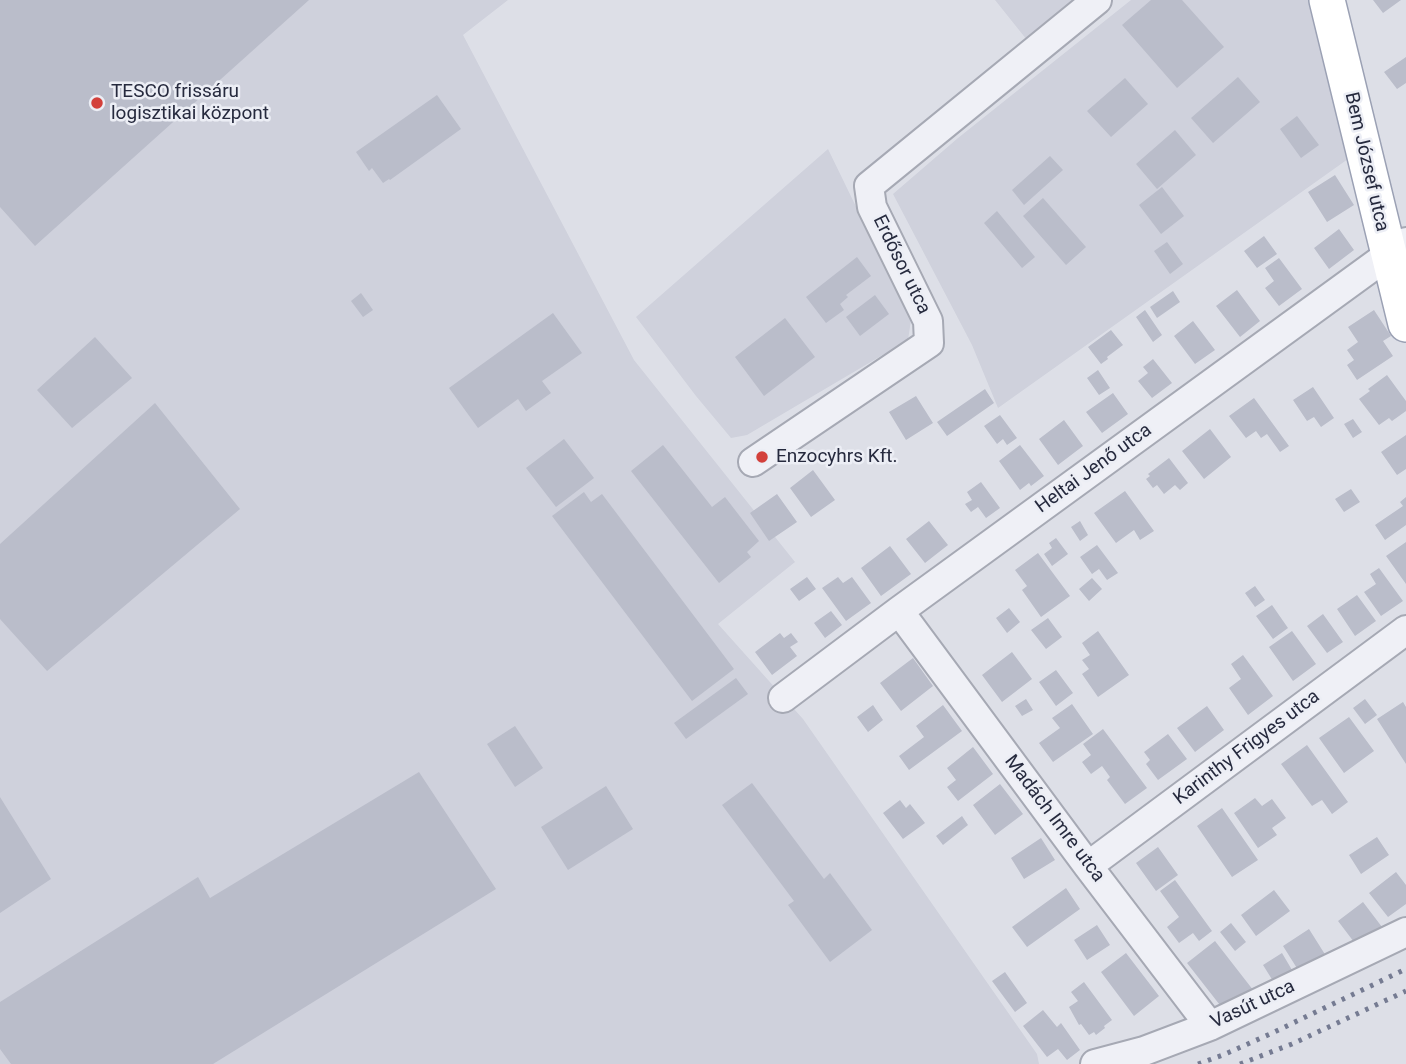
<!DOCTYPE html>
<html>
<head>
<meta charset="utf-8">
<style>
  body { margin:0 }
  canvas { display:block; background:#dddfe7 }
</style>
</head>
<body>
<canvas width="1406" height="1064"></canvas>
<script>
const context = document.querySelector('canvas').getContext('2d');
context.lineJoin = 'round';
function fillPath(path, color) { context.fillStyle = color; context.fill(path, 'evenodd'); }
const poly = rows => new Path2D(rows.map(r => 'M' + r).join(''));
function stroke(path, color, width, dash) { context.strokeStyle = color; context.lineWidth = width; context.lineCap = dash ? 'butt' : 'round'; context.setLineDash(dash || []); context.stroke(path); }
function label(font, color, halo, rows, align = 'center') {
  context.font = font + ' Roboto,sans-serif'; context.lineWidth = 5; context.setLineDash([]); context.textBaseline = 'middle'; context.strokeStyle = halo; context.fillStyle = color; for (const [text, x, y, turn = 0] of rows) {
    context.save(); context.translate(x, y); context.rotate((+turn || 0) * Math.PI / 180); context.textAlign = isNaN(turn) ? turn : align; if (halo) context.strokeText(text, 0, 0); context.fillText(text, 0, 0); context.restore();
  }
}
const built = poly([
  [0,0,508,0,463,35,634,360,795,562,718,624,803,719,1037,1054,1039,1064,0,1064],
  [995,0,1073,0,1027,40],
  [1131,0,1314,0,1355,154,998,408,972,345,893,194,958,138],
  [828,149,911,320,908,340,747,435,731,438,696,396,636,317]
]);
const building = poly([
  [0,0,309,0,35,246,0,207],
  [1151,0,1182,0,1224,47,1177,88,1122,25],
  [1373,0,1401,0,1383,13],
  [1406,57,1406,83,1397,89,1384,72],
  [1238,77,1260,102,1213,143,1191,118],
  [1125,78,1148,104,1111,137,1087,111],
  [437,95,461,129,390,180,389,179,383,183,372,168,369,171,356,152],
  [1297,116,1319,145,1301,158,1280,129],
  [1175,130,1196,155,1157,189,1136,164],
  [1050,156,1063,170,1024,205,1012,190],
  [1335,175,1354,205,1327,222,1308,192],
  [1162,187,1184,216,1161,234,1139,205],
  [1043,198,1086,247,1066,265,1023,216],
  [997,211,1035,257,1022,268,984,223],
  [1339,229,1354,250,1329,269,1314,248],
  [1264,236,1277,254,1257,268,1244,251],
  [1167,242,1183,264,1170,274,1154,251],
  [857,257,871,276,846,295,848,297,840,304,844,310,826,323,806,297],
  [1279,258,1302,289,1279,306,1265,288,1274,281,1265,268],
  [1237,290,1260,321,1240,337,1216,306],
  [1173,291,1180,302,1157,318,1150,307],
  [361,293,373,310,363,317,351,301],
  [875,295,889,314,860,336,846,317],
  [1145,310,1162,335,1153,342,1136,317],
  [1374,310,1391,336,1383,341,1393,356,1357,380,1347,365,1354,360,1347,350,1358,342,1348,327],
  [553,313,582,353,542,381,551,393,526,411,518,399,478,428,449,388],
  [785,318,815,357,764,396,735,357],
  [1193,321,1215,350,1195,364,1174,336],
  [1111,330,1123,345,1107,357,1108,359,1101,364,1088,347],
  [95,337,132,378,72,428,37,390],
  [1153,359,1172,383,1152,398,1138,381,1148,373,1143,367],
  [1098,370,1110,388,1099,395,1087,378],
  [1387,375,1406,401,1406,411,1392,421,1389,418,1379,425,1359,399,1370,391,1368,389],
  [1313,387,1334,418,1321,427,1314,417,1307,421,1293,400],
  [985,389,994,403,947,436,937,422],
  [1113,393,1128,414,1102,433,1086,412],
  [916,396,933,423,906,440,889,412],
  [1254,398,1289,446,1280,452,1267,434,1261,438,1256,431,1246,438,1229,416],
  [155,403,240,509,47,671,0,619,0,544],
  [1000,415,1017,438,1007,445,1003,439,997,444,984,426],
  [1353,419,1362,432,1353,438,1344,424],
  [1064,420,1083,446,1058,465,1039,439],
  [1210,429,1231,457,1204,479,1182,451],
  [1406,435,1406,469,1397,475,1381,452],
  [564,439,594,478,556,507,526,468],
  [663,445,712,507,725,497,759,541,747,552,751,557,719,583,631,471],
  [1020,445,1044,476,1031,486,1029,483,1020,490,999,461],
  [1169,458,1188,483,1180,490,1175,485,1164,494,1157,485,1153,488,1146,479,1150,476,1148,474],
  [813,470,835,500,811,517,790,488],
  [981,482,1000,508,986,518,978,507,971,512,965,504,972,500,967,492],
  [1351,489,1360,502,1344,512,1335,499],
  [1125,491,1154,531,1140,540,1134,530,1116,543,1094,513],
  [584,492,591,502,602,494,734,669,692,701,552,516],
  [777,494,797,522,769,541,750,513],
  [1406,497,1406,525,1385,540,1375,525,1403,506,1400,502],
  [929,521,948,545,925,563,906,539],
  [1080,521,1088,535,1080,541,1071,527],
  [1056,538,1068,554,1052,566,1044,554,1052,548,1049,543],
  [1406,542,1406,584,1386,556],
  [1097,545,1118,573,1107,580,1099,569,1092,574,1080,557],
  [890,546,911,574,881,596,861,568],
  [1038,553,1070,596,1041,617,1022,590,1027,586,1015,570],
  [1379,568,1403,601,1381,616,1364,592,1376,584,1370,574],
  [807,577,816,589,799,601,790,589],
  [838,577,843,583,852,577,871,603,846,621,822,588],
  [1092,578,1102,589,1089,601,1079,589],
  [1255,586,1265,600,1255,607,1245,593],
  [1357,595,1376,621,1355,636,1337,609],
  [1272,605,1288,628,1273,639,1256,616],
  [1009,608,1020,622,1007,633,996,618],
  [831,611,842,625,825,638,814,623],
  [1323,614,1343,642,1327,653,1307,626],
  [1048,618,1062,637,1046,649,1031,630],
  [1098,631,1129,675,1098,697,1082,674,1089,669,1082,660,1090,655,1082,643],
  [1292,631,1316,664,1293,681,1269,647],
  [780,633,784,638,791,633,798,642,790,647,797,656,772,675,755,652],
  [1012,652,1032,679,1002,702,982,675],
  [1243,655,1273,696,1248,715,1229,688,1241,679,1231,664],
  [913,658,933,686,901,711,880,683],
  [1056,670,1073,693,1056,706,1039,682],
  [736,678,748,694,686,739,674,723],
  [1026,699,1033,710,1022,716,1015,706],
  [1365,699,1377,715,1365,724,1353,708],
  [1403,702,1406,707,1406,764,1377,719],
  [1072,704,1093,734,1053,762,1039,743,1060,728,1052,718],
  [873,705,883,720,868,732,857,717],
  [943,705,962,731,909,770,899,756,924,737,916,726],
  [1207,706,1224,730,1195,752,1177,728],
  [1349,717,1374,751,1344,773,1319,738],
  [515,726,543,768,515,787,487,744],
  [1103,729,1147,788,1125,804,1107,780,1110,777,1102,766,1091,774,1082,762,1091,755,1083,744],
  [1168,734,1187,759,1158,780,1146,764,1150,760,1144,752],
  [1307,745,1348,802,1332,814,1322,800,1312,806,1281,764],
  [973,747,993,774,958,801,947,787,956,780,947,768],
  [419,772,496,889,213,1064,11,1064,0,1049,0,1002,198,877,210,898],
  [752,783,824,879,830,873,872,930,830,962,788,905,794,901,722,805],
  [1000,784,1023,814,995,835,973,805],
  [606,786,633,829,568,870,541,827],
  [0,797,51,879,0,913],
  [1255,798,1262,806,1272,799,1286,818,1272,828,1277,835,1258,848,1234,813],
  [900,800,906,808,910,804,925,823,903,839,883,813],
  [1222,808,1258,860,1232,877,1197,826],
  [962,816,968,825,943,845,936,836],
  [1377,837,1389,855,1361,874,1349,855],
  [1041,838,1055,860,1024,879,1011,858],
  [1158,847,1178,875,1156,891,1136,863],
  [1396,872,1406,885,1406,904,1388,917,1369,893],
  [1175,880,1212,931,1199,941,1193,933,1179,943,1167,927,1179,917,1160,891],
  [1066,888,1080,909,1027,947,1012,927],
  [1274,890,1290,911,1256,936,1241,915],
  [1363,902,1382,927,1357,946,1338,921],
  [1231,923,1246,942,1235,951,1220,932],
  [1097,925,1110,945,1087,960,1074,940],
  [1309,929,1326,956,1300,973,1283,946],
  [1215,941,1257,995,1223,1009,1187,963],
  [1126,953,1159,996,1134,1016,1101,972],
  [1282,953,1292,970,1273,981,1263,965],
  [1005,972,1027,1003,1015,1012,992,981],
  [1084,982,1112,1020,1104,1026,1105,1028,1096,1035,1094,1032,1089,1035,1081,1024,1079,1025,1069,1007,1078,1001,1071,992],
  [1043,1010,1057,1027,1061,1023,1080,1050,1067,1060,1058,1049,1047,1057,1023,1026]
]);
const minor = poly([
  [753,462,929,343,928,321,872,207,869,186,1097,0],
  [899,611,1088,866,1210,1026],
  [783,698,899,611,1406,242],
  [1088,866,1406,630],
  [1095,1064,1144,1051,1210,1026,1406,932]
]);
const major = poly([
  [1327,0,1406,324]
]);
const rail = poly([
  [1198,1064,1223,1055,1270,1034,1406,969],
  [1240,1064,1292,1044,1406,991]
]);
const markers = [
  [97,103,7,"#d3403b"],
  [762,457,7,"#d3403b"]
];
const poiNames = [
  ["TESCO frissáru",111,92],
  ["logisztikai központ",111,114],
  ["Enzocyhrs Kft.",776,457]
];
const streetNames = [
  ["Bem József utca",1366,162,77],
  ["Erdősor utca",901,265,64],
  ["Heltai Jenő utca",1094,469,-36],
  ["Karinthy Frigyes utca",1247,748,-37],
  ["Madách Imre utca",1054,819,53],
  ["Vasút utca",1253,1005,-25]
];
fillPath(built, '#cfd1dc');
fillPath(building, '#babdca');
stroke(minor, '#a6a9b4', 32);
stroke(major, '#9ba1b4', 38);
stroke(minor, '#eff0f6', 28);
stroke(major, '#fff', 35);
stroke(rail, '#757b92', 5, [3.5, 7]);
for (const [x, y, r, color] of markers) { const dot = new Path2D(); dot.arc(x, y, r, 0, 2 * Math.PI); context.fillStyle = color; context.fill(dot); stroke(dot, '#eceef5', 2.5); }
label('19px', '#262a3e', '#eceef5', poiNames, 'left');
label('19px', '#262a3e', '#eceef5', streetNames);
</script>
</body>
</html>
